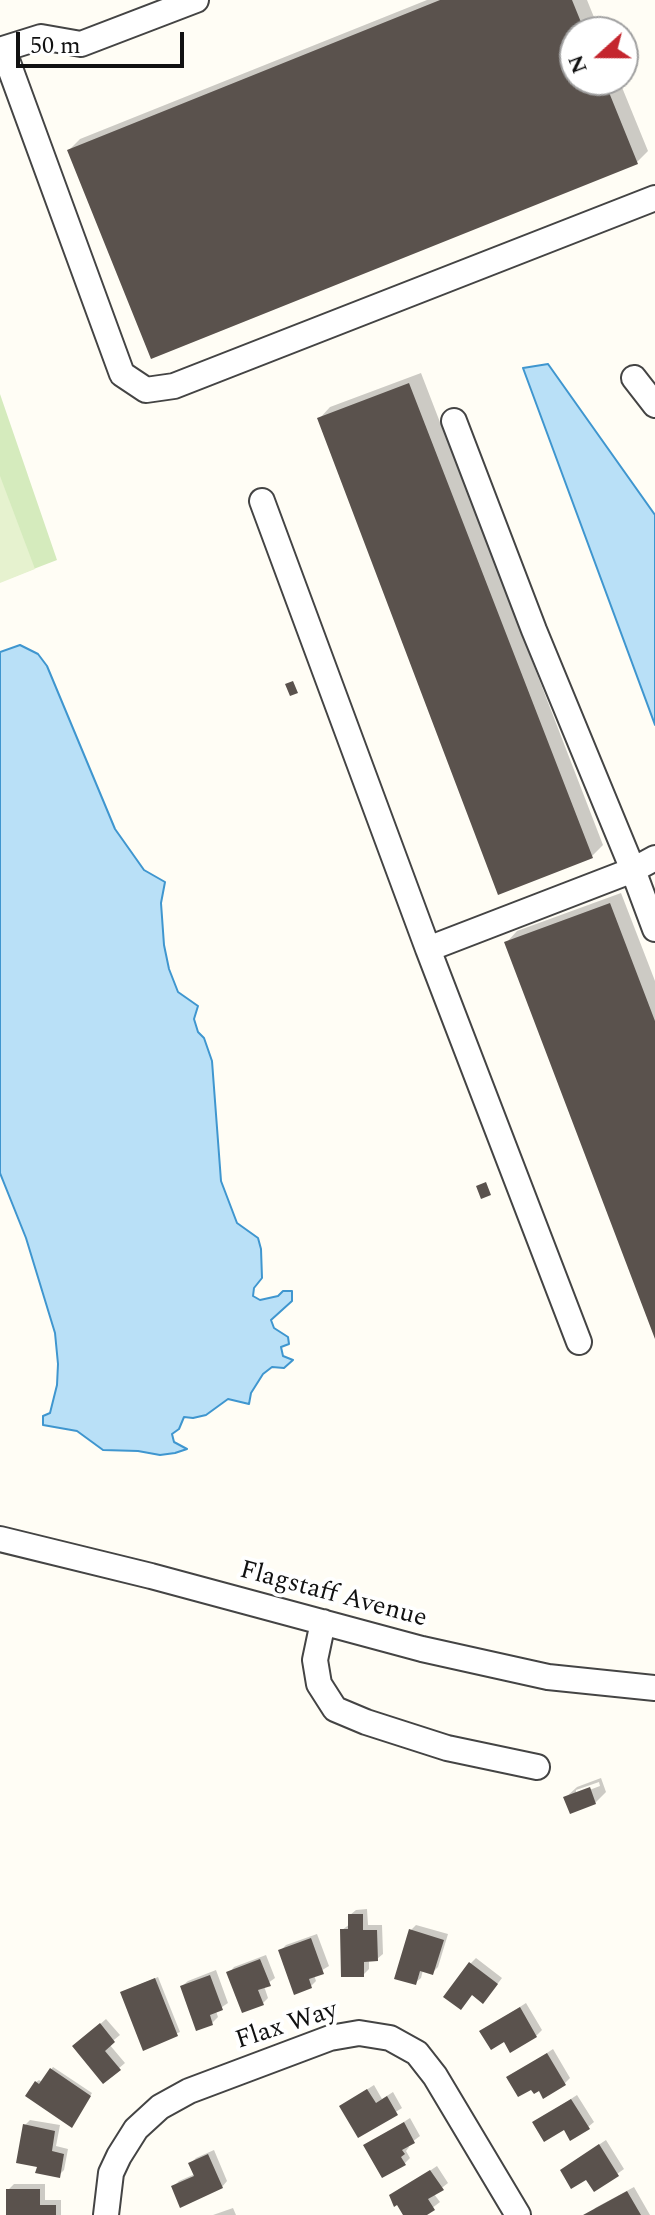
<!DOCTYPE html>
<html>
<head>
<meta charset="utf-8">
<style>
  body { margin:0 }
  #map { position:relative; width:655px; height:2215px; overflow:hidden; background:#fffdf5; font-family:Spectral,serif }
  canvas { display:block }
  .north { position:absolute; left:559px; top:16px; width:80px; height:80px; box-sizing:border-box; background:#fff; border:2px solid #a0a0a0; border-radius:50%; rotate:249deg; font-size:22px; font-weight:700; line-height:32px; text-align:center; color:#111 }
  .north::after { content:''; display:block; margin:auto; width:28px; height:36px; background:#c4262e; clip-path:polygon(50% 0,100% 100%,50% 72%,0 100%) }
  .scale { position:absolute; left:16px; top:32px; width:168px; height:36px; box-sizing:border-box; border:4px solid #111; border-top:0; padding-left:10px; font-size:24px; line-height:28px; white-space:nowrap; color:#111; -webkit-text-stroke:6px #fff; paint-order:stroke }
</style>
</head>
<body>
<div id="map">
<canvas width="655" height="2215"></canvas>
<div class="north">N</div>
<div class="scale">50 m</div>
</div>
<script>
const context = document.querySelector('canvas').getContext('2d');
context.lineJoin = 'round';
function fillPath(path, color) { context.fillStyle = color; context.fill(path, 'evenodd'); }
const poly = rows => new Path2D(rows.map(r => 'M' + r).join(''));
function stroke(path, color, width, dash) { context.strokeStyle = color; context.lineWidth = width; context.lineCap = dash ? 'butt' : 'round'; context.setLineDash(dash || []); context.stroke(path); }
function label(font, color, halo, rows, align = 'center') {
  context.font = font + ' Spectral,serif'; context.lineWidth = 8; context.setLineDash([]); context.textBaseline = 'middle'; context.strokeStyle = halo; context.fillStyle = color; for (const [text, x, y, turn = 0] of rows) {
    context.save(); context.translate(x, y); context.rotate((+turn || 0) * Math.PI / 180); context.textAlign = isNaN(turn) ? turn : align; if (halo) context.strokeText(text, 0, 0); context.fillText(text, 0, 0); context.restore();
  }
}
const green = poly([
  [0,394,57,560,0,582]
]);
const pitch = poly([
  [0,476,35,569,0,583]
]);
const water = poly([
  [548,364,655,515,655,725,523,368,548,364],
  [20,645,38,654,47,666,115,829,144,870,165,882,161,903,164,945,169,969,178,992,198,1006,194,1019,198,1032,204,1038,212,1061,221,1181,237,1223,258,1238,261,1249,262,1278,254,1288,253,1296,260,1300,278,1296,283,1291,292,1291,292,1301,271,1320,274,1328,288,1337,289,1344,281,1347,283,1356,293,1360,284,1368,272,1367,263,1374,251,1393,249,1404,228,1399,206,1415,193,1418,184,1417,179,1429,172,1434,174,1442,187,1449,175,1453,160,1455,138,1451,103,1450,77,1431,43,1425,43,1416,50,1413,57,1385,58,1364,55,1333,26,1238,0,1173,0,652,20,645]
]);
const shadow = poly([
  [427,0,587,0,600,32,575,32,575,80,619,80,648,151,637,162,69,150,80,139],
  [421,373,603,845,592,856,319,419,330,407],
  [621,893,655,981,655,1334,506,943,517,931],
  [601,1778,606,1792,595,1803,565,1798,577,1787],
  [599,1782,600,1786,576,1795,576,1790],
  [367,1909,368,1925,382,1925,383,1954,377,1959,369,1960,369,1969,363,1975,342,1930,350,1924,350,1915,356,1910],
  [416,1925,448,1934,438,1967,433,1972,423,1970,421,1978,415,1983,411,1930],
  [317,1934,329,1966,314,1975,316,1981,311,1986,280,1951,286,1945],
  [266,1955,275,1978,264,1986,268,1998,263,2003,229,1973,234,1967],
  [476,1958,502,1978,489,1995,470,1964],
  [216,1970,228,2003,216,2011,218,2017,212,2023,182,1986,188,1981],
  [158,1977,180,2032,144,2048,122,1992],
  [526,2003,542,2030,536,2036,511,2050,505,2040,482,2031],
  [106,2019,120,2035,109,2044,125,2063,104,2081,81,2041],
  [553,2049,570,2078,565,2083,509,2078],
  [53,2067,92,2093,74,2123,36,2082,39,2080,42,2082],
  [374,2085,382,2099,393,2092,402,2108,359,2135,341,2106],
  [577,2095,594,2122,588,2127,534,2123],
  [410,2118,420,2136,408,2145,409,2147,406,2151,410,2158,404,2164,366,2146],
  [30,2120,60,2125,56,2146,68,2149,64,2170,59,2175,39,2165,25,2125],
  [606,2140,624,2169,595,2190,587,2177,568,2165],
  [214,2150,227,2181,222,2187,173,2187,179,2181,195,2174,191,2163,196,2158],
  [437,2166,448,2183,434,2194,440,2202,423,2215,405,2215,392,2196],
  [14,2184,45,2184,45,2200,61,2200,61,2215,8,2215,8,2190],
  [634,2187,650,2215,590,2215,595,2208],
  [233,2208,236,2215,213,2215]
]);
const building = poly([
  [440,0,572,0,585,32,575,32,575,80,604,80,638,164,151,359,67,150],
  [409,383,593,858,498,895,317,418],
  [293,681,298,693,290,696,285,684],
  [610,903,655,1021,655,1339,504,942],
  [486,1182,491,1195,481,1199,476,1186],
  [590,1787,596,1804,570,1814,563,1797],
  [348,1914,363,1914,363,1930,377,1930,378,1961,364,1962,364,1977,341,1977,340,1929,348,1929],
  [409,1929,444,1940,433,1975,420,1971,416,1985,394,1979],
  [311,1938,324,1974,309,1979,312,1988,294,1995,278,1950],
  [260,1959,271,1986,258,1990,264,2005,242,2013,226,1972],
  [469,1962,498,1984,483,2004,472,1995,461,2010,443,1997],
  [210,1975,223,2010,210,2015,213,2025,196,2031,180,1986],
  [155,1978,178,2036,143,2051,120,1992],
  [520,2007,537,2037,510,2053,504,2042,491,2050,479,2031],
  [100,2023,115,2042,105,2051,121,2070,103,2084,72,2046],
  [547,2053,566,2085,543,2099,539,2091,534,2094,531,2090,518,2097,506,2077],
  [50,2068,91,2096,72,2128,25,2096,35,2081,39,2084],
  [367,2089,376,2103,387,2096,398,2115,358,2138,339,2106],
  [571,2099,590,2129,570,2141,564,2130,544,2142,532,2122],
  [404,2122,415,2143,402,2150,405,2154,401,2157,406,2165,382,2178,363,2145],
  [23,2124,55,2131,52,2151,64,2154,60,2178,35,2173,37,2167,16,2163],
  [599,2144,619,2176,594,2192,586,2180,571,2189,560,2170],
  [208,2154,223,2188,180,2208,171,2186,194,2176,188,2163],
  [430,2170,444,2190,428,2199,435,2210,427,2215,403,2215,397,2205,394,2207,389,2195],
  [6,2189,40,2189,40,2205,56,2205,56,2215,6,2215],
  [627,2191,641,2215,583,2215]
]);
const minor = poly([
  [196,0,81,44,41,37,3,49,122,374,146,390,174,386,655,198],
  [634,378,655,405],
  [454,421,534,630,633,870,655,858],
  [262,501,428,949,633,870,655,929],
  [428,949,579,1342],
  [0,1539,151,1576,422,1649,548,1677,655,1688],
  [323,1622,315,1660,319,1684,335,1709,366,1722,447,1748,537,1767],
  [106,2215,111,2173,119,2156,136,2129,160,2107,189,2091,330,2038,359,2033,390,2038,417,2053,435,2076,518,2215]
]);
const streetNames = [
  ["Flagstaff Avenue",333,1596,15],
  ["Flax Way",287,2027,-18]
];
fillPath(green, '#d5ebbd');
fillPath(pitch, '#e6f2cf');
fillPath(water, '#b9e0f7');
stroke(water, '#3f96cf', 2);
fillPath(shadow, '#0003');
fillPath(building, '#5a524d');
stroke(minor, '#444', 28);
stroke(minor, '#fff', 24);
label('26px', '#111', '#fff', streetNames);
</script>
</body>
</html>
